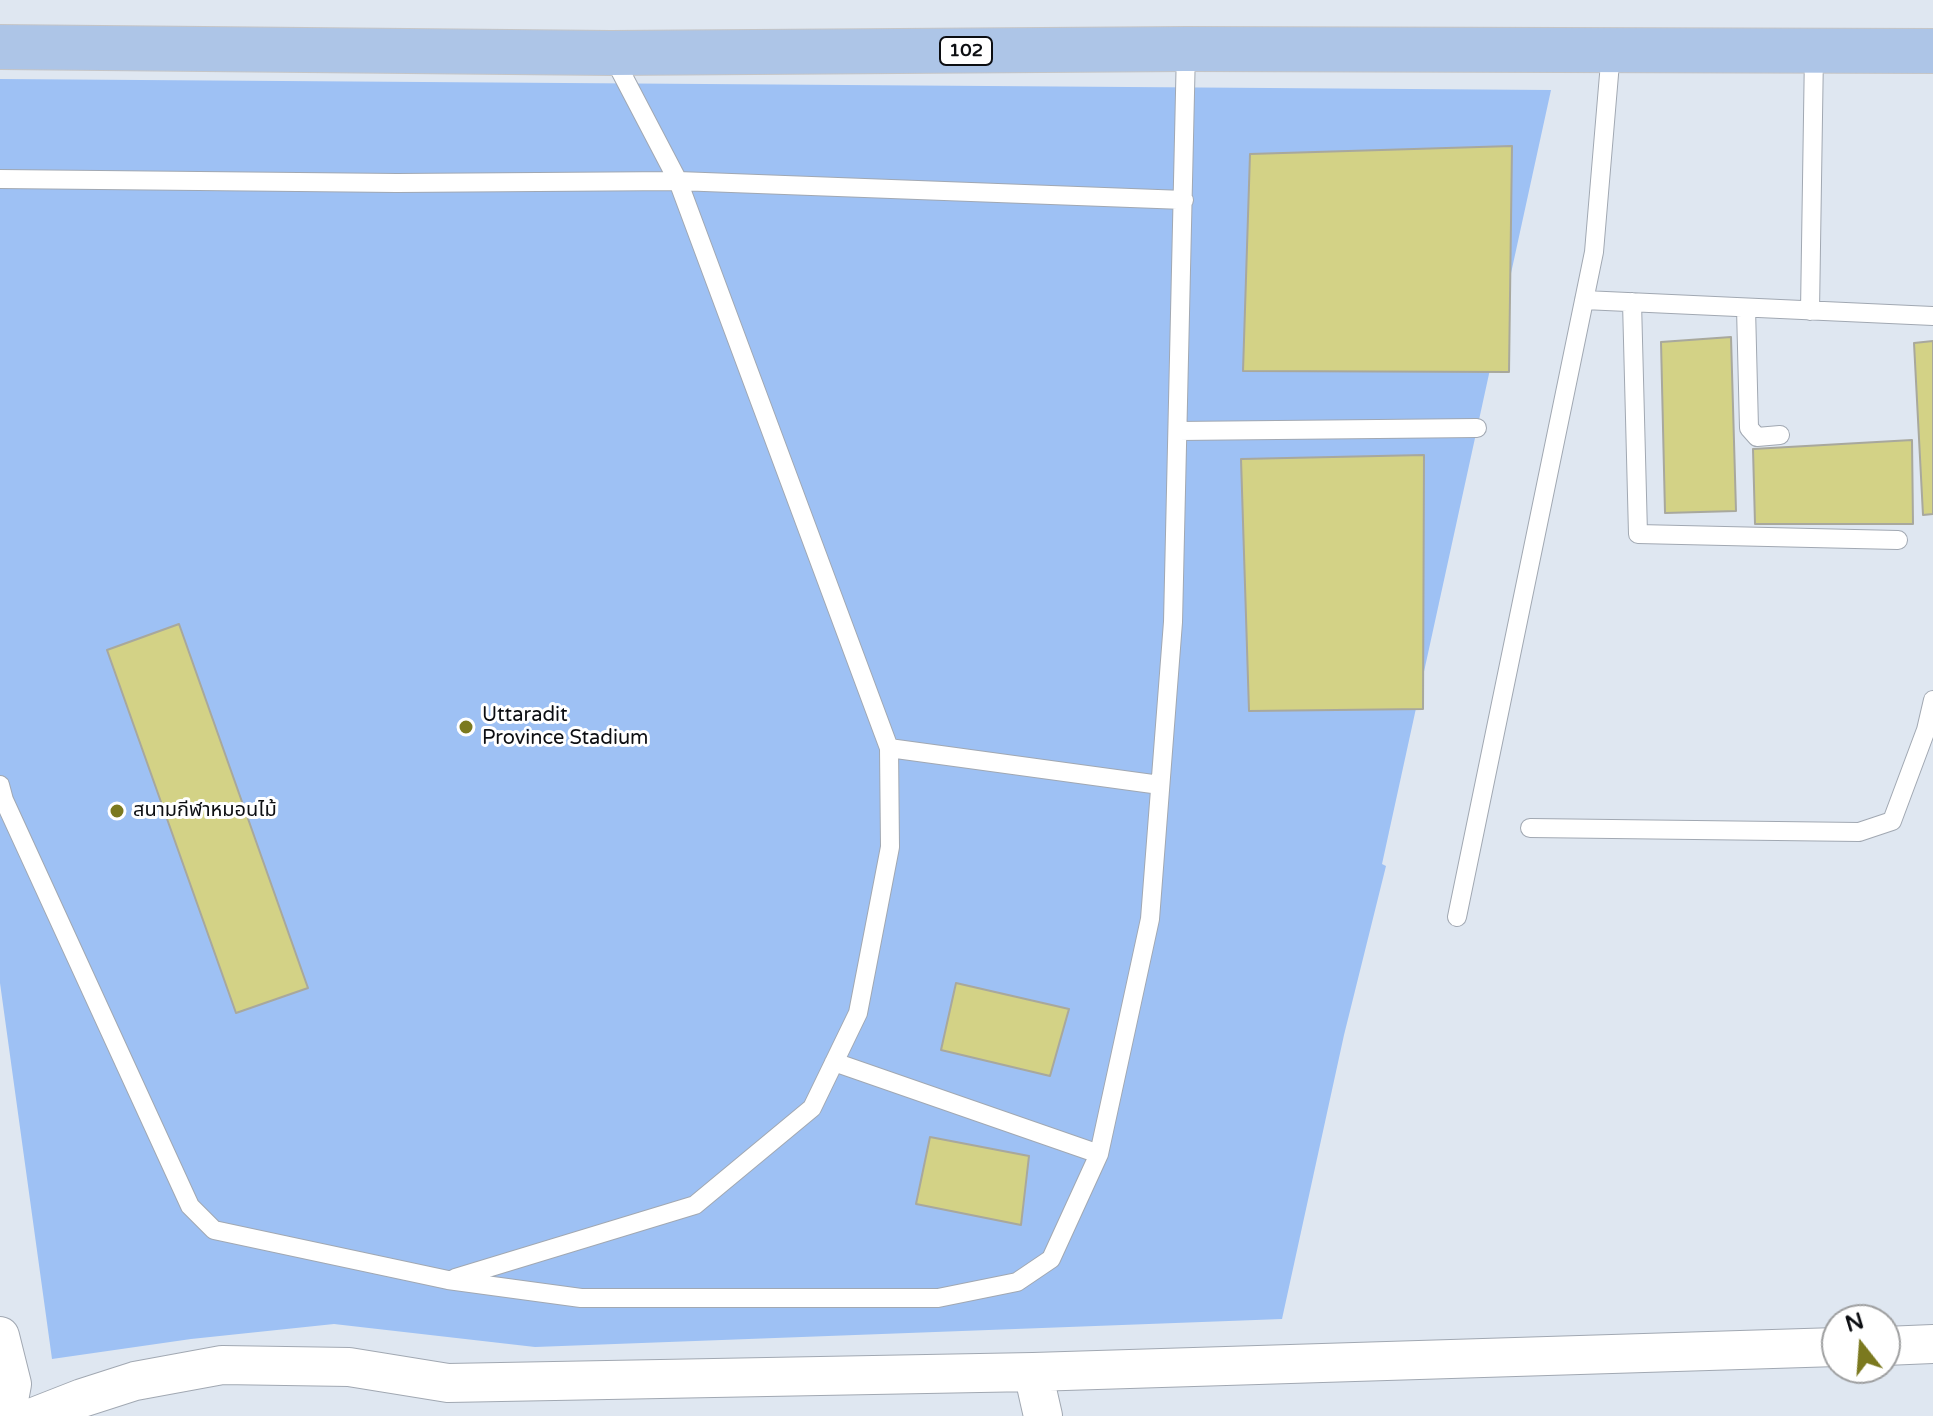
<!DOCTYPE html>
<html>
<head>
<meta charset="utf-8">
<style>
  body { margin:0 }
  #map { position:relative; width:1933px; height:1416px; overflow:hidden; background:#dfe7f1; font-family:"Varela Round",sans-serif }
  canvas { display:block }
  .north { position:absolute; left:1821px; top:1304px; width:80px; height:80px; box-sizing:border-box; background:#fff; border:2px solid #9e9fa0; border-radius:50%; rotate:343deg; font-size:22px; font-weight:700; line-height:32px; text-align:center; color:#0c0e12 }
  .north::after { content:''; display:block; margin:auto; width:28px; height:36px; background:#7b791f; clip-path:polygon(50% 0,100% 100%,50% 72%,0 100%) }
</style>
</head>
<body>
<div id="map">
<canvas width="1933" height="1416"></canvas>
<div class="north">N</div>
</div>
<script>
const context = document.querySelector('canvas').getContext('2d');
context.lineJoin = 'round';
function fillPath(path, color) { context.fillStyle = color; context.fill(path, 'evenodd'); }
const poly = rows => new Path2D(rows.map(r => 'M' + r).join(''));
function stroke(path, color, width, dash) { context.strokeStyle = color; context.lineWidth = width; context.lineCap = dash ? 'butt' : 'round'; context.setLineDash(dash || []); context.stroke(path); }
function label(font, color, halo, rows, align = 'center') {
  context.font = font + ' "Varela Round","Noto Sans Thai",sans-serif'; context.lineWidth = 6; context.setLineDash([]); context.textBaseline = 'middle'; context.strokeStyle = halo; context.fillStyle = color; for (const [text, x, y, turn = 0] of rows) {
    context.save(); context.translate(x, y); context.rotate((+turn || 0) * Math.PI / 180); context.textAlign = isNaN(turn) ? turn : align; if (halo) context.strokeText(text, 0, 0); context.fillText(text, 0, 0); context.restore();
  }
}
const green = poly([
  [0,79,1551,90,1382,864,1386,866,1344,1035,1282,1319,535,1347,334,1324,191,1339,52,1359,0,983]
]);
const building = poly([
  [1512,146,1509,372,1243,371,1250,154,1512,146],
  [1731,337,1736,511,1665,513,1661,342,1731,337],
  [1933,341,1933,514,1923,515,1914,343,1933,341],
  [1912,440,1913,524,1755,524,1753,449,1912,440],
  [1424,455,1423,709,1249,711,1241,459,1424,455],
  [179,624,308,988,236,1013,107,650,179,624],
  [956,983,1069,1009,1050,1076,941,1050,956,983],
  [930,1137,1029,1156,1021,1225,916,1204,930,1137]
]);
const lane = poly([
  [0,179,397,183,678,181,1184,200],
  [1584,300,1933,316],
  [1632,302,1638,534,1898,540],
  [1746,308,1749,428,1757,437,1780,435],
  [1810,311,1814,52],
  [1178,431,1477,428],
  [889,748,1160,785],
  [0,785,4,800,190,1206,214,1230,448,1280,581,1298,938,1298,1017,1282,1051,1259,1099,1154,1150,919,1173,622,1186,49],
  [1530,828,1859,832,1892,821,1926,730,1933,700],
  [1457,917,1594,252,1611,51],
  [834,1062,1099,1154],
  [455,1278,695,1205,812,1108,858,1013,890,847,889,748,678,181,611,53]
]);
const street = poly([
  [0,1336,12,1384,6,1416],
  [1885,1346,1933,1344],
  [1033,1372,1043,1416],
  [36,1416,82,1398,135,1381,222,1365,349,1367,448,1383,1033,1372,1837,1347]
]);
const primary = poly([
  [0,47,611,53,1186,49,1933,51]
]);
const markers = [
  [466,727,8,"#7b791f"],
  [117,811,8,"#7b791f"]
];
const shields = [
  [966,51,52]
];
const shieldNames = [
  ["102",966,51]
];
const poiNames = [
  ["Uttaradit",482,716],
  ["Province Stadium",482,739],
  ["สนามกีฬาหมอนไม้",133,811]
];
fillPath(green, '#9ec1f4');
fillPath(building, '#d3d286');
stroke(building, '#a8a89d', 2);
stroke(lane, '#a1a8b2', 20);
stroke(street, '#a1a8b2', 40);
stroke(primary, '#c5c5c6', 46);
stroke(lane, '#fff', 18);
stroke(street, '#fff', 38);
stroke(primary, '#adc5e7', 44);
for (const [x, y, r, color] of markers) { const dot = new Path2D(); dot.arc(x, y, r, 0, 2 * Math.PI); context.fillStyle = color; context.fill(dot); stroke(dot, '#fff', 3); }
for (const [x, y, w] of shields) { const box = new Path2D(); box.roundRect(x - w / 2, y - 14, w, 28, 6); context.fillStyle = '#fff'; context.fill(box); stroke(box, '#0c0e12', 2); }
label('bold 18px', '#0c0e12', null, shieldNames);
label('20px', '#0c0e12', '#fff', poiNames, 'left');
</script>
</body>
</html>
